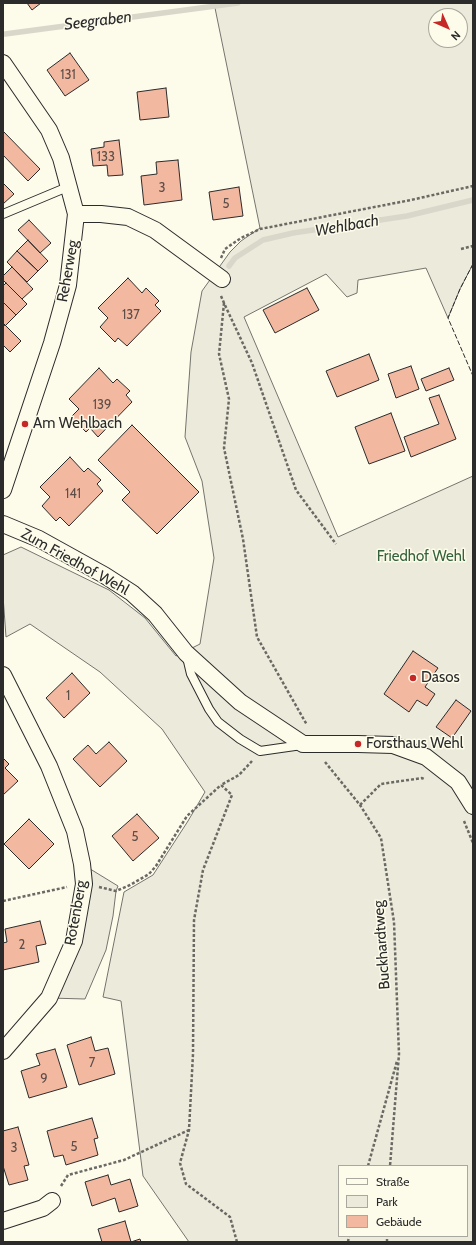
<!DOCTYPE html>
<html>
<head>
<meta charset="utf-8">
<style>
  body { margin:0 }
  #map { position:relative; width:476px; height:1245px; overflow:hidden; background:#fdfbea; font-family:Cabin,sans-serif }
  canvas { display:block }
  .frame { position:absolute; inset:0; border:4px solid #2b2b2b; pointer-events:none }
  .legend { position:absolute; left:338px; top:1165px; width:130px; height:72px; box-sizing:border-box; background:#fdfbea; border:1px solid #a9a89e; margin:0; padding:5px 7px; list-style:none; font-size:12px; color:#2b2b2b }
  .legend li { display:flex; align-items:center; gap:8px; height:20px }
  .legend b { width:20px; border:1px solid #a9a89e }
  .north { position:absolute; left:428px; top:8px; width:40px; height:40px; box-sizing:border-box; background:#fdfbea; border:1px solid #a9a89e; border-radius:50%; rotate:135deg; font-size:11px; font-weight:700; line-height:16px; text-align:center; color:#2b2b2b }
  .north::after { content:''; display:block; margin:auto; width:14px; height:18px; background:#c62828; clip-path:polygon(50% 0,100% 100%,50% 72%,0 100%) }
</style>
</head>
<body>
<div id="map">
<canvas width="476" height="1245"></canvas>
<div class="frame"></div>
<ul class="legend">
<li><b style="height:5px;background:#fdfbea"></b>Straße</li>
<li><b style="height:11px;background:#ecebdb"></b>Park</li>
<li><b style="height:11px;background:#f2b8a0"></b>Gebäude</li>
</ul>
<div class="north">N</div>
</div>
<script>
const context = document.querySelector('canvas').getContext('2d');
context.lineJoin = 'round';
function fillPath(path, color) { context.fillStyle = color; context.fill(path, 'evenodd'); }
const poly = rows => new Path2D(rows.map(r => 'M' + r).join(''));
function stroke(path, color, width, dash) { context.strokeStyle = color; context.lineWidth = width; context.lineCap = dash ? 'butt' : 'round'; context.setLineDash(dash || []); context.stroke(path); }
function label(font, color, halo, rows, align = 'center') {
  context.font = font + ' Cabin,sans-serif'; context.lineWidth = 3; context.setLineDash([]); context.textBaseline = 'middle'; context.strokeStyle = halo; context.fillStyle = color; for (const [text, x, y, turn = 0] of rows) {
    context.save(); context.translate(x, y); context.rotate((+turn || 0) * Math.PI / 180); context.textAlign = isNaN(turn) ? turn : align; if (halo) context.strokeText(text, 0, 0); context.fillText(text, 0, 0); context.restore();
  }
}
const green = poly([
  [214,3,473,3,473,264,460,289,448,318,426,268,358,280,357,293,347,297,326,274,244,317,338,537,473,476,473,1242,189,1242,143,1176,121,1001,103,997,124,892,153,875,188,821,205,792,162,729,100,672,30,624,6,637,3,596,3,555,21,547,109,590,145,618,176,656,200,644,214,558,202,481,185,437,191,352,202,291,230,252,241,241,260,228,214,3],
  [436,16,460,16,460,40,436,40,436,16],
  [339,1166,467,1166,467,1236,339,1236,339,1166]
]);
const parking = poly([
  [82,864,118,886,116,891,113,916,106,950,85,999,49,998,74,941,82,864]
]);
const stream = poly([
  [5,34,238,3],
  [229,266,235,258,263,240,293,233,407,216,473,200]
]);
const building = poly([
  [27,3,41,3,32,10,27,3],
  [70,53,89,80,65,96,47,70,70,53],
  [166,88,169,117,140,120,137,92,166,88],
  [3,131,40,169,28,181,3,155,3,131],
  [119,140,123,175,108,176,107,165,93,166,91,149,104,147,104,142,119,140],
  [178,160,182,200,144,205,141,176,157,174,156,162,178,160],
  [3,183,14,194,3,204,3,183],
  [239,187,243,216,213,220,209,192,239,187],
  [29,220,51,243,40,253,18,230,29,220],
  [28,240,48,261,38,271,17,251,28,240],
  [17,251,38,271,27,282,7,262,17,251],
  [12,267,33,289,22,299,3,280,3,276,12,267],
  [128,278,142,293,146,288,159,301,155,305,161,311,127,346,118,338,115,342,100,327,108,318,98,308,128,278],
  [6,283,27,304,16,315,3,302,3,286,6,283],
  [307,288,319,310,275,333,263,310,307,288],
  [3,302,16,315,5,326,3,323,3,302],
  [3,323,21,341,10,352,3,345,3,323],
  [369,354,379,380,337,397,326,371,369,354],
  [411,366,419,389,396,398,388,374,411,366],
  [99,368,113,383,117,379,130,391,126,395,132,402,98,437,90,428,86,432,71,417,79,409,69,399,99,368],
  [449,368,454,380,426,391,421,379,449,368],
  [439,395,456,439,411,457,404,437,439,424,429,398,439,395],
  [391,413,405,451,369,464,355,427,391,413],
  [132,425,199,492,157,534,122,500,130,492,98,460,132,425],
  [70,457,84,472,88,468,101,480,97,484,103,491,69,526,60,517,56,521,42,506,50,497,40,487,70,457],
  [413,651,438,668,425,687,435,694,427,706,417,700,409,712,384,694,413,651],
  [72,673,90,693,64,718,46,698,72,673],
  [456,700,471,711,452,738,436,727,456,700],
  [109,742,127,761,100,787,73,759,88,745,96,754,109,742],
  [3,758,9,764,5,768,18,781,3,795,3,758],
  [137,814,159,838,133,861,112,836,137,814],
  [29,819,54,844,29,869,4,844,29,819],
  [40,921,46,944,36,946,39,962,3,970,3,943,7,942,5,929,40,921],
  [91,1037,95,1051,108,1048,115,1074,79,1085,67,1045,91,1037],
  [55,1049,67,1087,29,1098,21,1071,40,1065,36,1054,55,1049],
  [92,1118,98,1138,94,1139,98,1155,66,1165,63,1155,54,1157,47,1131,92,1118],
  [18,1127,29,1165,24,1166,28,1180,9,1185,3,1166,3,1131,18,1127],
  [108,1175,111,1185,130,1179,138,1206,119,1212,115,1198,92,1206,85,1182,108,1175],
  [125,1221,131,1242,140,1239,141,1242,102,1242,98,1229,125,1221]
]);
const path = poly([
  [461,249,473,246],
  [221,258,225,249,241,238,260,229,411,200,473,186],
  [221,296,224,303,252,363,296,490,336,544],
  [224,303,219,354,229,399,224,448,243,539,257,637,307,725],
  [325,762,360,805,381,838,394,922,399,1054,390,1166],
  [360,805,381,784,422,778,424,779],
  [464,821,473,843],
  [99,887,116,891,130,885,149,874,156,866,187,816,221,785],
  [3,901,67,887],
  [368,1166,397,1061],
  [61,1186,68,1175,124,1160,189,1130],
  [237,1242,230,1217,186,1184,180,1163,189,1130,193,1054,194,920,203,870,232,795,221,785,239,775,252,761],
  [348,1242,349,1236],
  [387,1242,387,1236]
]);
const lane = poly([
  [3,214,70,186],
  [187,657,191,674,209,709,218,722,240,739,260,751,302,745]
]);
const street = poly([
  [3,63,49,130,61,158,76,214,68,285,52,343,3,490],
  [76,214,101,214,128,217,155,230,222,279],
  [3,524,39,539,104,575,132,593,155,614,186,653,240,702,303,744,358,744,393,745,426,757,458,782,473,806],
  [3,675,49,766,75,831,82,864,84,884,74,941,49,998,3,1051],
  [3,1221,43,1208,52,1201]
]);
const fence = poly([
  [473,264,460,289,448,318,473,376]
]);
const markers = [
  [25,424,4,"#c62828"],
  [413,678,4,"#c62828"],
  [358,744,4,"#c62828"]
];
const numberNames = [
  ["131",68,75],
  ["133",106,157],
  ["3",162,188],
  ["5",226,204],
  ["137",131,315],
  ["139",102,405],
  ["141",73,494],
  ["1",68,696],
  ["5",135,837],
  ["2",22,945],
  ["7",92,1063],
  ["9",44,1079],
  ["5",74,1147],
  ["3",14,1148]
];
const streetNames = [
  ["Reherweg",68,271,-80],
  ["Zum Friedhof Wehl",75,562,29],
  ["Rotenberg",76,913,-80],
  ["Buckhardtweg",382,945,-94]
];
const poiNames = [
  ["Am Wehlbach",33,424],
  ["Dasos",421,678],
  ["Forsthaus Wehl",366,744]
];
const parkNames = [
  ["Friedhof Wehl",421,557]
];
const waterNames = [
  ["Seegraben",98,21,-7],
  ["Wehlbach",347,226,-10]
];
fillPath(green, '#ecebdb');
stroke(green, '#74746e', 1);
fillPath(parking, '#eceadb');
stroke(parking, '#74746e', 1);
stroke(stream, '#d8d7c9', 5.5);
fillPath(building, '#f2b8a0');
stroke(building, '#2b2b2b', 1);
stroke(lane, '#2b2b2b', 10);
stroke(street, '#2b2b2b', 18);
stroke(path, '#6a6964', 2.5, [3, 2]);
stroke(lane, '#fdfbea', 8);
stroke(street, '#fdfbea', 16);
stroke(fence, '#2b2b2b', 1, [5, 2]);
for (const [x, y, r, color] of markers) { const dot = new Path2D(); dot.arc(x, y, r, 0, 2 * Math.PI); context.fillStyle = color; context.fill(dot); stroke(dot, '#fdfbea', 1.5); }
label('13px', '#5d4e48', null, numberNames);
label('15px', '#2b2b2b', '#fdfbea', streetNames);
label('15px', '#2b2b2b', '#fdfbea', poiNames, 'left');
label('15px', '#34623c', '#fdfbea', parkNames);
label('italic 16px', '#2b2b2b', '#fdfbea', waterNames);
</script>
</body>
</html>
